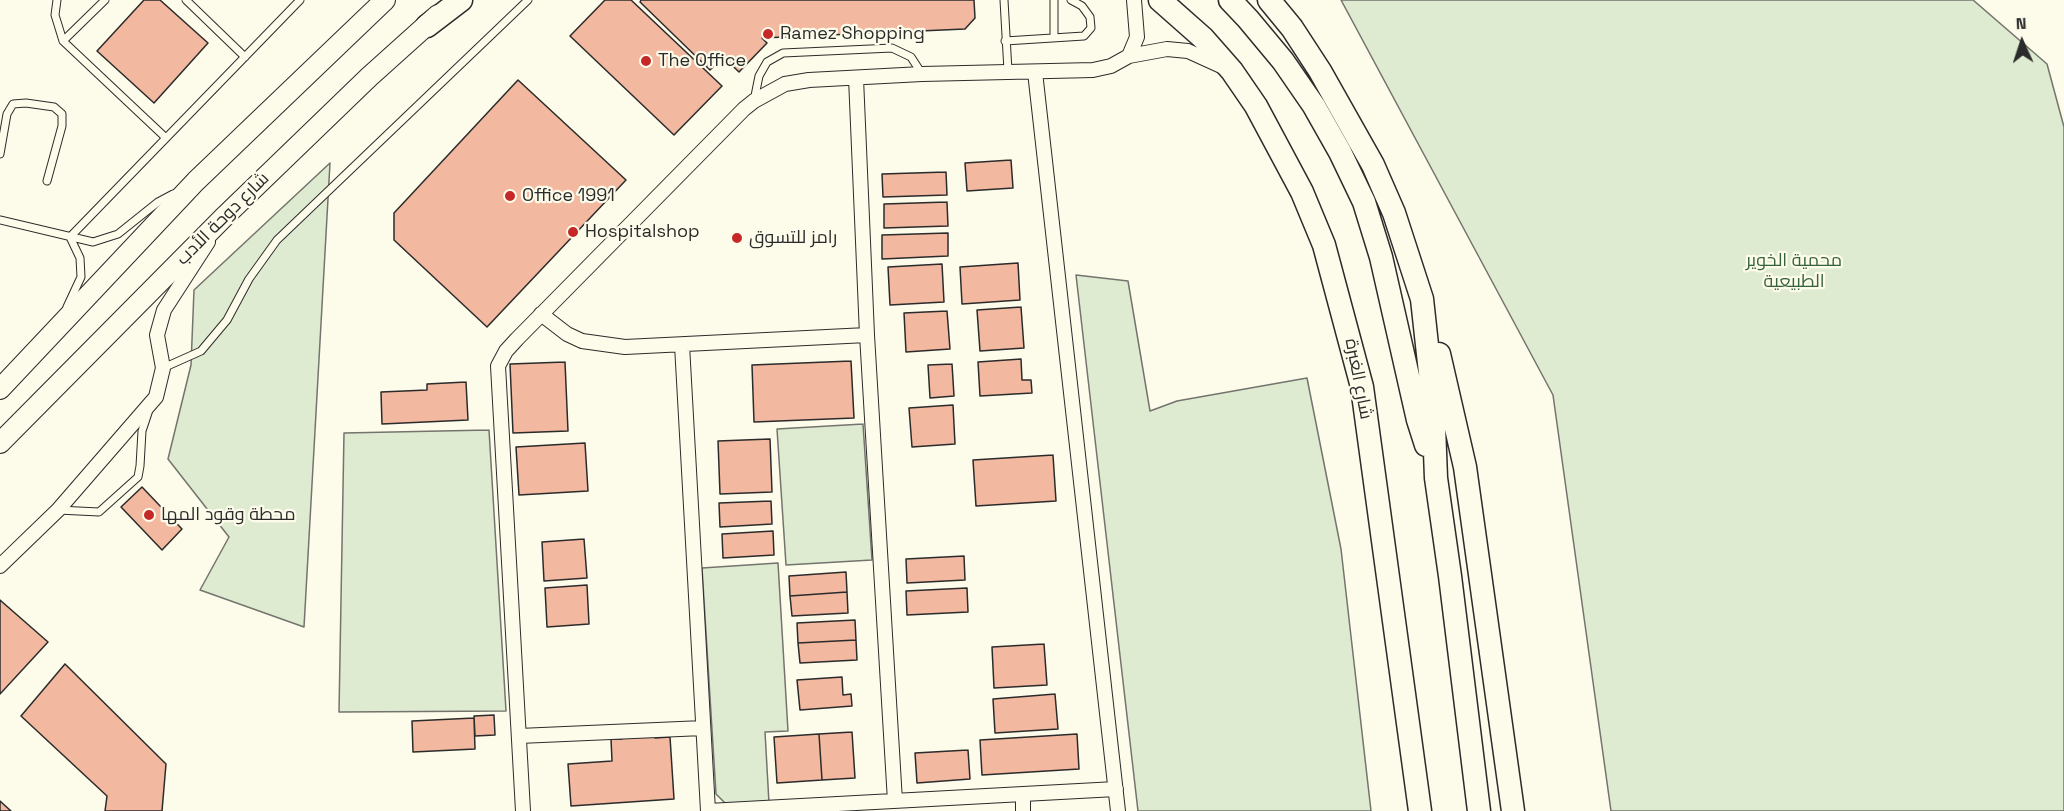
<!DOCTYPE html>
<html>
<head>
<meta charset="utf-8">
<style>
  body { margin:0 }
  #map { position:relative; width:2064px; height:811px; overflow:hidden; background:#fdfbea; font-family:"Space Grotesk",sans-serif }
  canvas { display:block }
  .north { position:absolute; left:1992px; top:12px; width:60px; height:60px; -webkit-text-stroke:4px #fdfbea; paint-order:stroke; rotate:357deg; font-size:16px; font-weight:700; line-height:24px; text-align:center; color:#2b2b2b }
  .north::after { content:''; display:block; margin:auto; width:21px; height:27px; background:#2b2b2b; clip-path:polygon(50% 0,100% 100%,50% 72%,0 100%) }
</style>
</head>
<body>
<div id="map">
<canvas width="2064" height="811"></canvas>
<div class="north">N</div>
</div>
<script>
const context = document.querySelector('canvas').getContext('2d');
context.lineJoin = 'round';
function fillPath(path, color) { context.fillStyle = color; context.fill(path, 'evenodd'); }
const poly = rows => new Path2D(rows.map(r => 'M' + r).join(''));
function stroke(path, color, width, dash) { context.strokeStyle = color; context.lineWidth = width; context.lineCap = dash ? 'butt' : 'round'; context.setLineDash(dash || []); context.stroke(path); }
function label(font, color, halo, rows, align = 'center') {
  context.font = font + ' "Space Grotesk",Cairo,sans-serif'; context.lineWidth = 4.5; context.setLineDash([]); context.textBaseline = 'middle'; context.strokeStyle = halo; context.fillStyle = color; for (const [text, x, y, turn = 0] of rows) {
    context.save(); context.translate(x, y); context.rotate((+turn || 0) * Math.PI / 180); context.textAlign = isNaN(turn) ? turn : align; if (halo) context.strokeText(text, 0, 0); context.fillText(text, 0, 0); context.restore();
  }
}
const green = poly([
  [1341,0,1973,0,2047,64,2064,127,2064,811,1611,811,1553,395,1341,0],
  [330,163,304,627,200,590,229,537,168,459,191,365,194,290,330,163],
  [1076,275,1128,281,1150,411,1177,401,1307,378,1341,549,1371,811,1138,811,1076,275],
  [863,424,872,560,786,565,777,429,863,424],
  [489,430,506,711,339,712,344,433,489,430],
  [778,563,788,731,765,732,769,803,728,806,716,794,702,568,778,563]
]);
const building = poly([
  [144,0,160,0,208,43,154,103,97,51,144,0],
  [605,0,631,0,722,86,674,135,570,36,605,0],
  [641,0,974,0,975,18,965,29,762,38,767,43,739,72,723,57,710,70,640,2,641,0],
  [518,80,626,180,487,327,394,240,394,213,518,80],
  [1011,160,1013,188,967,191,965,163,1011,160],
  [946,172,947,195,883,197,882,174,946,172],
  [947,202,948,226,884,228,884,204,947,202],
  [948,233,948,256,882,259,882,235,948,233],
  [1018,263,1020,300,962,304,960,267,1018,263],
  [942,264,944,302,890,305,888,267,942,264],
  [1021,307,1024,348,980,351,977,310,1021,307],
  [947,311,950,349,906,352,904,313,947,311],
  [1021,359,1022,380,1031,380,1032,393,980,396,978,362,1021,359],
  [851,361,854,418,754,422,752,365,851,361],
  [565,362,568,431,513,433,510,364,565,362],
  [952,364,954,396,930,398,928,365,952,364],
  [466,382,468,420,382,424,381,392,427,390,427,384,466,382],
  [953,405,955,444,912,447,909,408,953,405],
  [770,439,772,492,720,494,718,441,770,439],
  [585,443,588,491,519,495,516,447,585,443],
  [1053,455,1056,501,976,506,973,460,1053,455],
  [142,487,182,529,162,550,121,507,142,487],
  [771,501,772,524,720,527,719,503,771,501],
  [773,531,774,555,723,558,722,534,773,531],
  [584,539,587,578,544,581,542,542,584,539],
  [964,556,965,580,907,583,906,559,964,556],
  [846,572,847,592,790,596,789,576,846,572],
  [587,585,589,624,547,627,545,588,587,585],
  [967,588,968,612,907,615,906,591,967,588],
  [847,592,848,613,792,616,790,596,847,592],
  [0,600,48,642,0,694,0,600],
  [855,620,856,640,798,643,797,623,855,620],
  [856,640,857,660,800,663,798,643,856,640],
  [1044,644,1047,685,994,688,992,647,1044,644],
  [65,664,166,764,162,811,105,811,107,796,21,716,65,664],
  [842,677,843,695,851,694,852,706,800,710,797,680,842,677],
  [1055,694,1058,729,995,733,993,699,1055,694],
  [494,715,495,735,475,736,474,716,494,715],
  [474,718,475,749,413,752,412,721,474,718],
  [655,732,655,738,670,737,674,799,571,806,568,764,612,761,611,739,622,739,621,734,655,732],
  [852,732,855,778,822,780,819,734,852,732],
  [819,734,822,780,777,783,774,737,819,734],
  [1077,734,1079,769,982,775,980,740,1077,734],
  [968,750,970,779,917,783,915,753,968,750],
  [0,801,11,811,0,811,0,801]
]);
const service = poly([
  [57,0,55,15,63,41,166,138],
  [186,0,245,57],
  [1004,0,1008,71],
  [1054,0,1054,38],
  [63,41,105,0],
  [1005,41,1084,36,1091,28,1090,17,1082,6,1071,0],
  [754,101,759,76,767,62,783,53,892,48,911,57,922,74],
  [0,154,7,114,13,104,26,103,54,107,62,114,62,126,47,181],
  [0,220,93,242,118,234,158,202,173,194],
  [70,237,300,0],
  [67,307,81,277,80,258,70,237],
  [163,368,201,351,227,320,249,279,277,240,528,0],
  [58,510,99,512,138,477,140,466,142,431,148,413]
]);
const minor = poly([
  [1129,56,1137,37,1134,0],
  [1035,72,1118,811],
  [856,78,867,335,895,801],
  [541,314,567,334,582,341,625,347,867,335],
  [682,345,708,811],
  [0,566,58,510,156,397,163,368,157,335,164,310,208,242],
  [519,736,703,728],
  [1023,794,1023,811],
  [523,811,498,366,506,351,517,339,744,109,754,101,785,84,809,80,922,74,1093,70,1111,66,1129,56,1167,49,1188,51,1221,66],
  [708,811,1116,789]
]);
const secondary = poly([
  [0,389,196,181,385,0],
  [0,443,224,217,369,77,438,15]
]);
const primary = poly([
  [1160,0,1203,38,1232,71,1256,106,1302,192,1324,245,1362,387,1420,811],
  [1230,0,1248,19,1283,61,1314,106,1340,152,1364,202,1381,257,1418,420,1426,445],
  [1269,0,1292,28,1320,71,1373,165,1394,213,1422,299,1433,400,1436,478,1450,576,1479,811],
  [427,26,461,0],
  [1439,354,1465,467,1513,811]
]);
const markers = [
  [768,34,6,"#c62828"],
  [646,61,6,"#c62828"],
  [510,196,6,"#c62828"],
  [573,232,6,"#c62828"],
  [737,238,6,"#c62828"],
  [149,515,6,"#c62828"]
];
const poiNames = [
  ["Ramez Shopping",780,34],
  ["The Office",658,61],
  ["Office 1991",522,196],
  ["Hospitalshop",585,232],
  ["رامز للتسوق",749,238],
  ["محطة وقود المها",161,515]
];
const streetNames = [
  ["شارع دوحة الأدب",223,219,-45],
  ["شارع الغبرة",1358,379,79]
];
const parkNames = [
  ["محمية الخوير",1794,261],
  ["الطبيعية",1794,282]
];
fillPath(green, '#deebd1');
stroke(green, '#74746e', 1.5);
fillPath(building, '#f2b8a0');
stroke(building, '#2b2b2b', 1.5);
stroke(service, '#2b2b2b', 9);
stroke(minor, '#2b2b2b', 16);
stroke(secondary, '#2b2b2b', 22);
stroke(primary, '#2b2b2b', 25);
stroke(service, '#fdfbea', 7);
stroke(minor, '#fdfbea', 14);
stroke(secondary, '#fdfbea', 20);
stroke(primary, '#fdfbea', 22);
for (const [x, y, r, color] of markers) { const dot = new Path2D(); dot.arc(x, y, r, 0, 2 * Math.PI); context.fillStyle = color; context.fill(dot); stroke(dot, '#fdfbea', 2); }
label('18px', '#2b2b2b', '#fdfbea', poiNames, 'left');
label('18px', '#2b2b2b', '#fdfbea', streetNames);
label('18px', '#34623c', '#fdfbea', parkNames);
</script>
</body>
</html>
